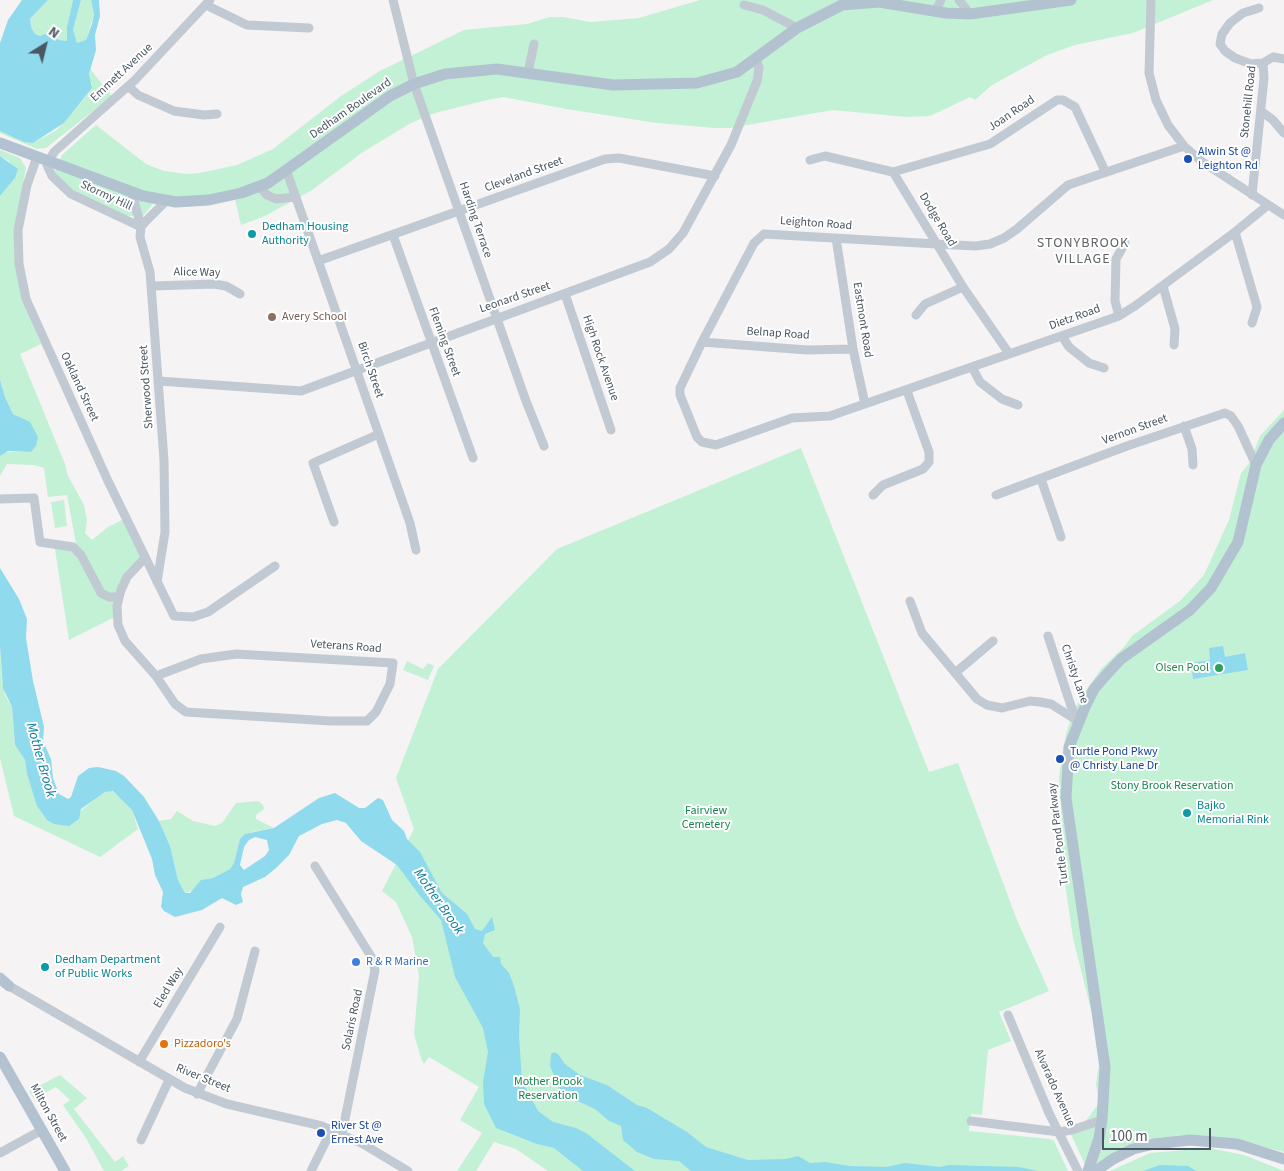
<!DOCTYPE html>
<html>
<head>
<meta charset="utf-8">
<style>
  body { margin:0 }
  #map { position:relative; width:1284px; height:1171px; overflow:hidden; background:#f5f3f3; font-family:"Source Sans 3",sans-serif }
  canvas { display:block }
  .north { position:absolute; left:20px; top:20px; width:50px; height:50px; -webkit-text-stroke:4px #fff; paint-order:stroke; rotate:36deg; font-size:14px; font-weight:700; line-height:20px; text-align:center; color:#4a5661 }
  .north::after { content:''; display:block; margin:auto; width:18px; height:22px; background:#4a5661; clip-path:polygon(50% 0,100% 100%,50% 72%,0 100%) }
  .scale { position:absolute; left:1102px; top:1128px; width:109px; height:22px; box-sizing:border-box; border:2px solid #4a5661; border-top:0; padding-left:6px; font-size:15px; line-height:18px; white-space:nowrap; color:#4a5661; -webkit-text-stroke:4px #fff; paint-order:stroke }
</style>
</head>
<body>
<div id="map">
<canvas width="1284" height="1171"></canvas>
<div class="north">N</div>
<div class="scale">100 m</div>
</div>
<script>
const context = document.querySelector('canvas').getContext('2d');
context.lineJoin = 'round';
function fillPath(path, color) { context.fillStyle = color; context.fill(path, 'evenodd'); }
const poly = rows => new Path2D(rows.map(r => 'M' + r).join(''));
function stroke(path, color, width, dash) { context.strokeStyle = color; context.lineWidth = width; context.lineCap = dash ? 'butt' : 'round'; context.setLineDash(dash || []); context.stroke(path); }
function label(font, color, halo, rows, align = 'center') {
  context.font = font + ' "Source Sans 3",sans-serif'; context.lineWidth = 4; context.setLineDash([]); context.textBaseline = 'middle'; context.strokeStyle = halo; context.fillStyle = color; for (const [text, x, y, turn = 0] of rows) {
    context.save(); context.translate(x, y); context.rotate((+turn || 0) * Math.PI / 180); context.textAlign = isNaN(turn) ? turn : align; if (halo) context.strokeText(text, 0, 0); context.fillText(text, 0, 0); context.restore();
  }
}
const green = poly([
  [48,0,73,0,67,27,68,41,59,40,48,32,40,36,35,34,31,27,30,19],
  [81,0,91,0,94,14,86,40,81,44,77,43,74,38,73,30],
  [700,0,1213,0,1133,33,1075,45,1047,55,992,85,975,100,970,97,930,116,906,117,833,110,730,128,715,128,657,123,566,109,504,97,487,100,435,113,411,123,363,152,312,190,265,216,241,225,235,199,185,207,153,204,143,216,128,216,78,194,54,174,62,155,96,125,146,164,164,171,187,174,200,173,237,165,273,149,341,96,380,71,464,30,527,24,550,17,563,17,590,22,639,18],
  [90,69,112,96,46,148,37,149,0,133,0,131,2,131,18,139,33,143,55,131,64,123,89,92,92,84,89,79],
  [0,150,20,158,26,168,14,229,15,264,22,300,41,344,20,354,65,464,68,476,84,505,87,520,85,533,92,540,108,527,126,518,145,558,131,571,117,616,69,640,54,543,77,549,67,495,48,497,44,468,34,465,7,464,0,476,0,456,4,452,30,452,18,416,13,414,5,397,0,380,0,196,15,178,9,161,0,156],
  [1284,410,1284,1152,1237,1140,1183,1135,1167,1137,1152,1140,1088,1171,1068,1128,1085,1122,1099,1103,1096,1084,1099,1065,1092,1014,1073,938,1060,849,1062,827,1059,776,1066,734,1073,712,1082,696,1101,669,1124,647,1132,636,1180,601,1204,575,1229,520,1241,473,1250,462,1260,436],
  [801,448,929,772,958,763,1017,920,1049,991,999,1012,1011,1041,988,1050,982,1115,971,1114,969,1131,1049,1139,1054,1141,1068,1171,548,1171,516,1149,494,1142,476,1171,457,1171,482,1133,460,1120,479,1087,429,1057,424,1064,422,1061,414,1034,419,976,412,937,396,902,382,891,414,829,396,778,438,669,557,549],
  [64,500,67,526,55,528,51,502],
  [0,648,2,680,5,695,12,707,15,745,25,760,27,774,35,797,80,812,97,797,110,790,119,796,132,810,138,829,100,857,14,816,0,758],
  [407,661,423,669,428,663,434,666,428,680,403,670],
  [258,801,263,805,264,809,256,815,256,819,274,828,252,832,240,840,234,863,230,869,213,878,202,880,194,890,185,893,178,880,170,846,159,821,171,819,177,811,193,821,215,826,222,823,236,803],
  [60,1075,87,1098,74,1109,115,1162,123,1156,129,1166,121,1171,104,1171,86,1138,63,1105,70,1100,56,1087,34,1099,29,1091],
  [1209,1148,1244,1155,1284,1171,1110,1171,1150,1153]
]);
const water = poly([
  [22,0,48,0,30,19,31,27,35,34,40,36,49,32,59,40,67,41,67,27,73,0,81,0,73,30,77,43,86,40,92,24,94,14,91,0,99,0,100,16,95,35,96,50,89,74,92,88,64,123,33,143,24,142,0,131,0,43,8,20],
  [0,156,18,169,15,178,0,196],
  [0,380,5,397,13,414,30,422,38,437,36,446,31,452,8,451,0,456],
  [0,568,19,599,27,619,26,638,33,681,44,727,43,741,51,759,53,778,59,794,68,799,71,797,78,776,89,768,98,767,116,771,124,776,144,797,159,821,170,846,178,880,185,893,190,893,201,880,213,878,230,869,234,863,240,839,245,834,274,828,319,798,335,793,359,808,365,808,378,798,383,800,392,820,404,831,407,839,420,852,442,893,467,914,475,929,482,931,492,917,495,930,485,934,483,943,493,957,500,957,501,964,509,973,514,986,520,1009,519,1035,522,1081,538,1111,553,1122,576,1128,586,1133,635,1171,583,1171,554,1148,537,1144,496,1128,484,1104,483,1082,488,1052,483,1028,455,977,441,920,420,896,397,865,361,841,346,823,337,820,322,824,299,836,289,855,276,868,265,877,243,887,241,894,243,902,236,905,222,898,202,910,175,917,164,911,161,907,163,892,155,875,152,859,132,810,113,791,105,792,81,809,79,819,69,826,54,824,47,820,37,806,27,774,25,760,15,745,12,707,3,688,0,647],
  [255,837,267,840,269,850,265,856,244,870,240,865,244,847,249,840],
  [1223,646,1225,657,1245,653,1248,670,1193,679,1191,663,1210,660,1209,648],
  [554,1052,558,1054,565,1064,580,1075,607,1085,637,1105,647,1108,687,1132,706,1147,748,1160,786,1159,798,1156,810,1163,825,1162,850,1166,886,1167,905,1163,940,1167,949,1165,1019,1167,1038,1171,691,1171,679,1161,654,1159,637,1152,623,1140,621,1126,609,1121,595,1109,562,1094,550,1066,551,1054],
  [1160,1165,1188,1166,1196,1171,1143,1171]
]);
const minor = poly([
  [393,0,414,84,526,401,544,446],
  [959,0,970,14],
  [1151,0,1149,73,1156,100,1168,125,1184,146,1201,161,1284,215],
  [206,5,247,25,309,28],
  [744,5,763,10,797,28],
  [1259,8,1243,13,1230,23,1222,34,1220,44,1225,51,1235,58,1251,64,1263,63],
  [935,12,941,0],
  [528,73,534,44],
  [128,86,138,95,174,111,204,115,217,114],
  [1261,111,1273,120,1284,133],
  [1184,146,1068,185,1017,229,1004,238,990,244,975,246,937,244,764,234,754,243,702,342,680,388,680,395,697,437,702,442,716,445,792,418,830,416,1119,316,1135,306,1235,232,1268,205],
  [37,157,27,185,18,230,19,264,26,299,108,481,174,616,193,617,208,612,275,566],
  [810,160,825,156,893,172,963,287,1008,352],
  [287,172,410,523,416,550],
  [893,172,990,144,1057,100,1063,100,1075,107,1105,171],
  [260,187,267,195,276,199,296,197],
  [132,193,141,227],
  [1252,195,1264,78,1263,63,1273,57,1284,59],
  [141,227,71,194,52,176,47,165,54,152,135,80,210,0],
  [1235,232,1257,307,1252,323],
  [393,235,473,458],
  [836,238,853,349,865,404],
  [318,261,605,159,619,158,715,176],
  [152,286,214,284,226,286,240,294],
  [1163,286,1175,329,1174,345],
  [565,294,611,430],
  [916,315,925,304,963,287],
  [1119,316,1115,301,1116,259,1125,243],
  [1062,336,1069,347,1089,363,1104,368],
  [702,342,807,350,853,349],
  [972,367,980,382,1002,399,1018,405],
  [159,381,301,391,650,262,669,249,683,233,731,145,757,81,759,68,756,59],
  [1184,426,1192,449,1193,465],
  [1041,479,1061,537],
  [873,495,883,485,923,469,929,462,929,452,907,391],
  [996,495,1127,446,1225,413,1231,416,1238,426,1256,465],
  [0,499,34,498,40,542,73,547,81,555,101,593,109,597,119,597],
  [334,522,313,463,379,434],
  [145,558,127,577,121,590,117,606,118,625,125,641,156,676,175,704,186,712,330,721,367,721,376,712,390,684,393,663,236,654,201,659,156,676],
  [157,582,165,532,164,460,150,272,140,237,141,227,145,222,166,201],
  [910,601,922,633,977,699,987,705,1002,708,1030,701,1040,702,1051,704,1078,721],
  [1048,636,1071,706,1078,720],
  [955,673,993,641],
  [315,866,372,958,375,970,342,1134],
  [4,983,185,1088,227,1104,322,1126,363,1144,408,1171],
  [1008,1015,1049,1113,1078,1171],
  [139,1062,220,927],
  [197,1094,237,1019,255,951],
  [971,1121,1059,1132,1072,1130,1102,1120],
  [141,1140,169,1080],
  [0,1153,42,1130],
  [311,1171,332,1129]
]);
const major = poly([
  [0,143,143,196,176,202,209,200,241,193,268,183,390,96,414,84,445,74,497,69,613,85,697,83,737,72,797,28,842,5,879,2,946,13,970,14,1071,0],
  [0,978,9,986],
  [0,1057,65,1171],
  [1088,1171,1099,1138,1102,1120,1105,1067,1066,798,1069,747,1085,707,1094,689,1106,675,1121,659,1190,610,1211,588,1238,542,1256,465,1269,440,1284,423],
  [1096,1171,1113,1159,1133,1149,1154,1144,1190,1140,1237,1144,1284,1159]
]);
const markers = [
  [1188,159,5,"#1a4fb4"],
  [252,234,5,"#0f9aa8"],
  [272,317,5,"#8d6e63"],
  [1219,668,5,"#2e9e5b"],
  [1060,759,5,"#1a4fb4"],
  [1187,813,5,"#0f9aa8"],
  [356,962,5,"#3f7fe0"],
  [45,967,5,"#0f9aa8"],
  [164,1044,5,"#e8710a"],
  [321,1133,5,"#1a4fb4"]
];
const streetNames = [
  ["Emmett Avenue",122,73,-43],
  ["Stonehill Road",1249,102,-84],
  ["Dedham Boulevard",351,109,-35],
  ["Joan Road",1012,114,-34],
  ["Cleveland Street",524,175,-20],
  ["Stormy Hill",106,196,25],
  ["Harding Terrace",475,220,71],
  ["Dodge Road",937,220,59],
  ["Leighton Road",816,224,4],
  ["Alice Way",197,273,1],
  ["Leonard Street",515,298,-19],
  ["Dietz Road",1075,318,-20],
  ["Eastmont Road",862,320,81],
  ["Belnap Road",778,334,4],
  ["Fleming Street",444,342,70],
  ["High Rock Avenue",600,358,71],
  ["Birch Street",370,370,71],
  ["Oakland Street",79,387,65],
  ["Sherwood Street",147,387,-94],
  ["Vernon Street",1135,430,-20],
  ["Veterans Road",346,647,4],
  ["Christy Lane",1074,674,71],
  ["Turtle Pond Parkway",1059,834,-97],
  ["Eled Way",169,988,-59],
  ["Solaris Road",353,1020,-78],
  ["River Street",203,1079,22],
  ["Alvarado Avenue",1054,1088,66],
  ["Milton Street",48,1113,61]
];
const transitNames = [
  ["Alwin St @",1198,152],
  ["Leighton Rd",1198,166],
  ["Turtle Pond Pkwy",1070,752],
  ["@ Christy Lane Dr",1070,766],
  ["River St @",331,1126],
  ["Ernest Ave",331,1140]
];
const cultureNames = [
  ["Dedham Housing",262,227],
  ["Authority",262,241],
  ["Bajko",1197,806],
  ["Memorial Rink",1197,820],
  ["Dedham Department",55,960],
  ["of Public Works",55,974]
];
const educationNames = [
  ["Avery School",282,317]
];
const leisureNames = [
  ["Olsen Pool",1209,668]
];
const parkNames = [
  ["Stony Brook Reservation",1172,786],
  ["Fairview",706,811],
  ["Cemetery",706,825],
  ["Mother Brook",548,1082],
  ["Reservation",548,1096]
];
const shopNames = [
  ["R & R Marine",366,962]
];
const foodNames = [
  ["Pizzadoro's",174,1044]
];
const neighbourhoodNames = [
  ["STONYBROOK",1083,244],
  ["VILLAGE",1083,260]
];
const waterNames = [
  ["Mother Brook",40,760,74],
  ["Mother Brook",438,902,55]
];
fillPath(green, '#c3f1d5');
fillPath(water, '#90daee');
stroke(minor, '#c1cad2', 9);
stroke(major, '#b3c2d1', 11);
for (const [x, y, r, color] of markers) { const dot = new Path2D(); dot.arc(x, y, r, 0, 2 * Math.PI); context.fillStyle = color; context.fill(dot); stroke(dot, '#fff', 2); }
label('12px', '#4a5661', '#fff', streetNames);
label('12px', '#164399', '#fff', transitNames, 'left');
label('12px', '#0d838f', '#fff', cultureNames, 'left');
label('12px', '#785e54', '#fff', educationNames, 'left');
label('12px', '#27864d', '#fff', leisureNames, 'right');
label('12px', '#17864f', '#fff', parkNames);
label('12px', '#366cbe', '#fff', shopNames, 'left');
label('12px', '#c56008', '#fff', foodNames, 'left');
context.letterSpacing = '1px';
label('14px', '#5f6368', '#fff', neighbourhoodNames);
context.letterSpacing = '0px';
label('italic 14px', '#0c7c9b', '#fff', waterNames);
</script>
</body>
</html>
